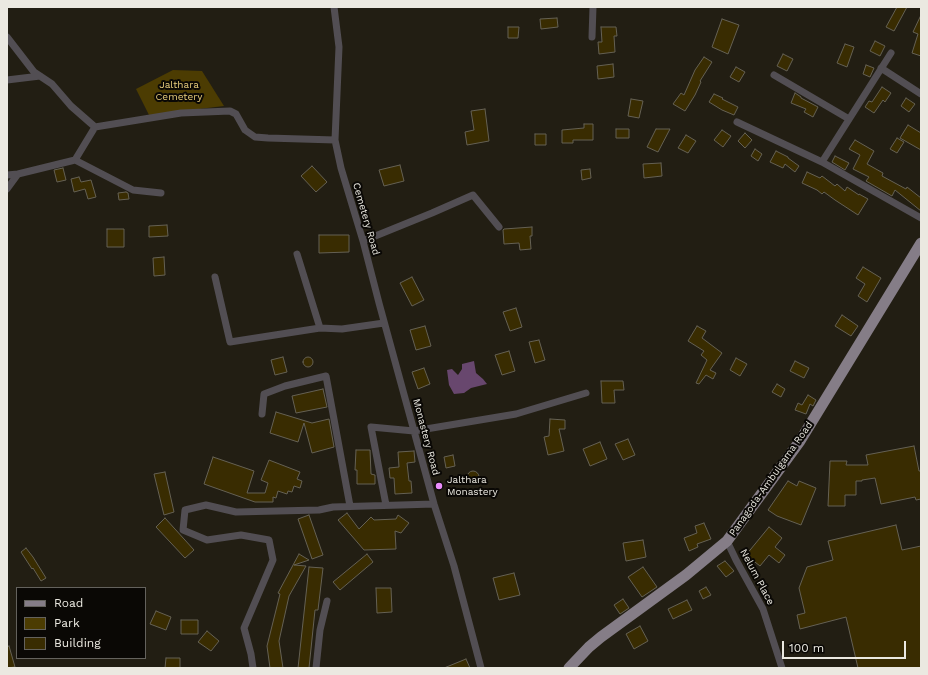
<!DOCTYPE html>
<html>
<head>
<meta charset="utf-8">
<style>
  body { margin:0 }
  #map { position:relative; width:928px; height:675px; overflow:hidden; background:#221e13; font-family:"Work Sans",sans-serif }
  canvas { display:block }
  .frame { position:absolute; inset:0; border:8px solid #ebe9e1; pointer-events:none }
  .legend { position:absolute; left:16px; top:587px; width:130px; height:72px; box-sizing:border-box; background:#0a0805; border:1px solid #64625d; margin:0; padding:5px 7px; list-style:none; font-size:12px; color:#ebe9e1 }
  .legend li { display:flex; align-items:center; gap:8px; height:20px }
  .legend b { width:20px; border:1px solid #64625d }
  .scale { position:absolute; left:782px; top:641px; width:124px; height:18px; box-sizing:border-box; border:2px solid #ebe9e1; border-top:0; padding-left:5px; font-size:12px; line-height:14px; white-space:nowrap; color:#ebe9e1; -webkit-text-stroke:3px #0a0805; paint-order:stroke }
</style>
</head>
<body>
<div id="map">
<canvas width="928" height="675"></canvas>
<div class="frame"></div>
<ul class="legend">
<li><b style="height:5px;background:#857d87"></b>Road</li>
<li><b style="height:11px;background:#4c3c02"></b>Park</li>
<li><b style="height:11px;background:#392c01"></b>Building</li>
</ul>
<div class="scale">100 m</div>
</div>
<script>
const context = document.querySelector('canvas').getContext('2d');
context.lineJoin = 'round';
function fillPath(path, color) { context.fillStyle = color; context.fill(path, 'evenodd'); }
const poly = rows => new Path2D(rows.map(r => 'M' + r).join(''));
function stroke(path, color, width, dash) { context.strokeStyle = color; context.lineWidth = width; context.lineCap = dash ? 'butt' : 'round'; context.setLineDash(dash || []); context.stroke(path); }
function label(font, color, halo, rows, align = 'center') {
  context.font = font + ' "Work Sans",sans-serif'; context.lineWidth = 4; context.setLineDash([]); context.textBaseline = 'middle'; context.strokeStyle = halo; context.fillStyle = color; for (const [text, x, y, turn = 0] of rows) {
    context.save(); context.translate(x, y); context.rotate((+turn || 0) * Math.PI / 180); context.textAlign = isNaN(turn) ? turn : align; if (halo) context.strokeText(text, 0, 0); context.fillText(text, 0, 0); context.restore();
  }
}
const green = poly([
  [173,70,202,71,224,106,149,115,136,89]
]);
const water = poly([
  [474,361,476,373,483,379,487,384,471,388,464,393,454,394,449,385,447,370,452,369,458,375,462,369,462,364]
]);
const building = poly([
  [897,7,907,7,894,31,886,27,897,7],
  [921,15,921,56,912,53,918,34,913,32,921,15],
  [557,18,558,27,541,29,540,19,557,18],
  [722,19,739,25,728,54,712,47,722,19],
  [508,27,519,27,518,38,508,38,508,27],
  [601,27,616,27,617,36,614,36,615,52,599,54,598,42,602,42,601,27],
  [875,41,885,46,880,56,870,51,875,41],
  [845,44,854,47,847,67,837,63,845,44],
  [783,54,793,59,787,71,777,66,783,54],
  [704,57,712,62,700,81,701,82,695,95,685,111,673,104,681,93,684,95,695,70,704,57],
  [613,64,614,77,598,79,597,66,613,64],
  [866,65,874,68,870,77,863,74,866,65],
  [736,67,745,72,739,82,730,77,736,67],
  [882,87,891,93,885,102,883,100,874,113,865,107,869,101,872,102,882,87],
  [795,93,801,97,801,98,818,107,813,117,804,112,806,109,791,103,795,93],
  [714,94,723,98,722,99,738,107,734,115,722,110,709,102,714,94],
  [906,98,915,104,909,112,901,106,906,98],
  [631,99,643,101,639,118,628,116,631,99],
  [485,109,489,141,467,145,465,132,474,130,471,111,485,109],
  [584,124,593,124,593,140,573,140,573,143,562,143,562,130,584,128,584,124],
  [908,125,921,133,921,150,900,138,908,125],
  [616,129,629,129,629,138,616,138,616,129],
  [656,129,670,129,658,152,647,147,656,129],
  [722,130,731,136,723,147,714,140,722,130],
  [745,133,752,140,745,148,738,141,745,133],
  [535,134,546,134,546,145,535,145,535,134],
  [686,135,696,141,688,153,678,148,686,135],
  [897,138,904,142,897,153,890,149,897,138],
  [855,140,874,151,867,164,883,173,882,176,906,189,907,187,921,198,921,211,895,190,892,196,866,181,869,177,853,169,860,155,849,149,855,140],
  [755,149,762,154,758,161,751,156,755,149],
  [776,151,788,157,788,158,799,166,795,172,785,164,783,168,770,162,776,151],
  [835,156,849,163,845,170,832,162,835,156],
  [661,163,662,176,644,178,643,164,661,163],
  [400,165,404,181,384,186,379,170,400,165],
  [312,166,327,182,316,192,301,176,312,166],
  [63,168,66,180,57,182,54,170,63,168],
  [590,169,591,178,582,180,581,170,590,169],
  [807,172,820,178,822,176,835,186,837,184,845,191,847,187,859,195,859,194,868,199,858,215,835,200,824,192,822,194,817,190,802,183,807,172],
  [79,177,81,182,91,180,96,197,88,199,85,189,74,192,71,179,79,177],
  [126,192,128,193,129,199,119,200,118,193,126,192],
  [167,225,168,236,149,237,149,226,167,225],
  [532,227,532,236,530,236,531,249,520,250,519,243,504,244,503,230,504,229,532,227],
  [107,229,124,229,124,247,107,247,107,229],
  [319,235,349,235,349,252,319,253,319,235],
  [164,257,165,275,154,276,153,258,164,257],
  [863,267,881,278,867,302,858,296,865,284,856,278,863,267],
  [412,277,424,300,412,306,400,283,412,277],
  [516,308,522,327,510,331,503,312,516,308],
  [842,315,858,326,851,336,835,326,842,315],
  [425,326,431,346,416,350,410,330,425,326],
  [697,326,706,331,702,338,722,353,710,370,716,373,713,379,706,375,699,384,696,383,707,360,701,355,704,351,688,341,697,326],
  [539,340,545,360,535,363,529,342,539,340],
  [509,351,515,371,502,375,495,355,509,351],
  '303 362a5 5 0 1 1 10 0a5 5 0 1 1-10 0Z',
  [283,357,287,372,275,375,271,360,283,357],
  [736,358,747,364,740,376,730,370,736,358],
  [795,361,809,368,804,378,790,371,795,361],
  [424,368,430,384,418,389,412,372,424,368],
  [601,381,623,381,624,390,614,390,615,403,602,403,601,381],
  [777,384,785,389,781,397,772,392,777,384],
  [323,389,327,407,296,413,292,396,323,389],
  [808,395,816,400,813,406,810,404,806,414,795,410,798,403,802,405,808,395],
  [276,412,312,423,329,419,334,447,312,453,304,423,298,442,270,433,276,412],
  [550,419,565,420,565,429,559,429,564,451,548,455,544,437,549,436,550,419],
  [628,439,635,455,623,460,615,444,628,439],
  [600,442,607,459,590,466,583,449,600,442],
  [914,446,919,471,921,471,921,499,916,500,915,497,881,504,875,478,862,480,862,481,856,481,856,495,845,495,845,506,828,506,830,461,847,461,846,465,868,465,866,455,914,446],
  [356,450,370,450,371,474,375,475,375,484,357,484,357,470,355,470,356,450],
  [414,451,415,462,407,463,409,481,411,481,412,493,395,494,394,478,390,478,389,468,399,467,398,452,414,451],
  [453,455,455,466,446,468,444,457,453,455],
  [213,457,254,471,247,493,265,493,268,483,261,480,269,460,300,472,297,479,302,481,300,488,294,486,292,492,288,491,287,494,278,491,276,498,273,497,273,502,255,502,204,484,213,457],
  '467 477a6 6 0 1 1 12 0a6 6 0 1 1-12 0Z',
  [165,472,174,512,164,515,154,474,165,472],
  [788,481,797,486,799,481,816,488,801,525,777,516,768,510,788,481],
  [347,513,359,529,371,517,374,520,396,519,398,515,409,523,401,533,395,531,396,549,364,550,338,520,347,513],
  [309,515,323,555,312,559,298,519,309,515],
  [165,518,194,550,185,558,156,527,165,518],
  [704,523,711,539,697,544,698,547,689,551,684,538,697,533,695,526,704,523],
  [896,525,902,550,921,546,921,668,858,668,846,617,800,629,797,615,805,613,799,588,807,567,833,560,828,541,896,525],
  [769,527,782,538,775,547,785,555,779,563,769,555,760,566,746,555,769,527],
  [643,540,646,557,626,561,623,543,643,540],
  [26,548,33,557,46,578,41,581,33,568,32,569,21,552,26,548],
  [299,554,309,560,294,565,306,566,289,596,279,641,283,668,270,668,267,646,280,594,278,593,299,554],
  [367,554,373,562,340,590,333,582,367,554],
  [725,561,734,571,726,577,717,566,725,561],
  [309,567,323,568,318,610,315,610,309,668,298,668,309,567],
  [643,567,657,587,642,597,628,577,643,567],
  [514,573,520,595,499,600,493,578,514,573],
  [706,587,711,595,703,599,699,591,706,587],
  [376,588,391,588,392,612,377,613,376,588],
  [623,599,629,608,620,614,614,605,623,599],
  [687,600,692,610,673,619,668,609,687,600],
  [156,611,171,617,166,630,150,624,156,611],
  [181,620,198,620,198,634,181,634,181,620],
  [640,626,648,641,634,649,626,634,640,626],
  [207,631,219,641,211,651,198,642,207,631],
  [9,646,15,667,7,668,7,647,9,646],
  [166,658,180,658,180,668,165,668,166,658],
  [466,659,470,668,444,668,466,659]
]);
const street = poly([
  [334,7,339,47,335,140,341,168,363,241,379,303,434,504,454,566,481,668],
  [7,37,34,72,52,84,71,106,95,127,181,113,230,111,236,114,245,130,255,137,268,138,335,140],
  [592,37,593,7],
  [881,68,921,94],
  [774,75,849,119],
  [7,80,40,76],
  [737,122,822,162,921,218],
  [75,160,95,127],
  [822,162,891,53],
  [7,175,18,174],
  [7,189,18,174,75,160,133,190,161,193],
  [363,241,432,213,473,195,499,227],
  [297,254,320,328,342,329,384,323],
  [215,277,230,342,320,328],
  [262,414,264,394,285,386,326,376,350,506],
  [386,505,371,427,414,431,516,414,586,393],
  [727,541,736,560,763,609,782,668],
  [253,668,251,654,244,628,273,560,269,540,241,535,207,540,183,530,185,510,206,505,236,512,319,510,333,507,434,504],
  [316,668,320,630,327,601]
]);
const primary = poly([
  [569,668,589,647,601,637,686,575,727,541,800,441,921,243]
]);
const markers = [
  [439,486,4,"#eb8dfc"]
];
const parkNames = [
  ["Jalthara",179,85],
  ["Cemetery",179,97]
];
const streetNames = [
  ["Cemetery Road",366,219,74],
  ["Monastery Road",426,437,75],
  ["Panagoda-Ambulgama Road",771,479,-55],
  ["Nelum Place",757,577,62]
];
const poiNames = [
  ["Jalthara",447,480],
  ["Monastery",447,492]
];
fillPath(green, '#4c3c02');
fillPath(water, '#68476e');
fillPath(building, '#392c01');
stroke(building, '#656154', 1);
stroke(street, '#524e53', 7);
stroke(primary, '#857d87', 11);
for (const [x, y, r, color] of markers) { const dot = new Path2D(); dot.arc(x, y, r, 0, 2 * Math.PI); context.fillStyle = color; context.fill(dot); stroke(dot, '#0a0805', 1.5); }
label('10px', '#e8cd7c', '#0a0805', parkNames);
label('10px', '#ebe9e1', '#0a0805', streetNames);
label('10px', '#ebe9e1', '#0a0805', poiNames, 'left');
</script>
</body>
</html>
